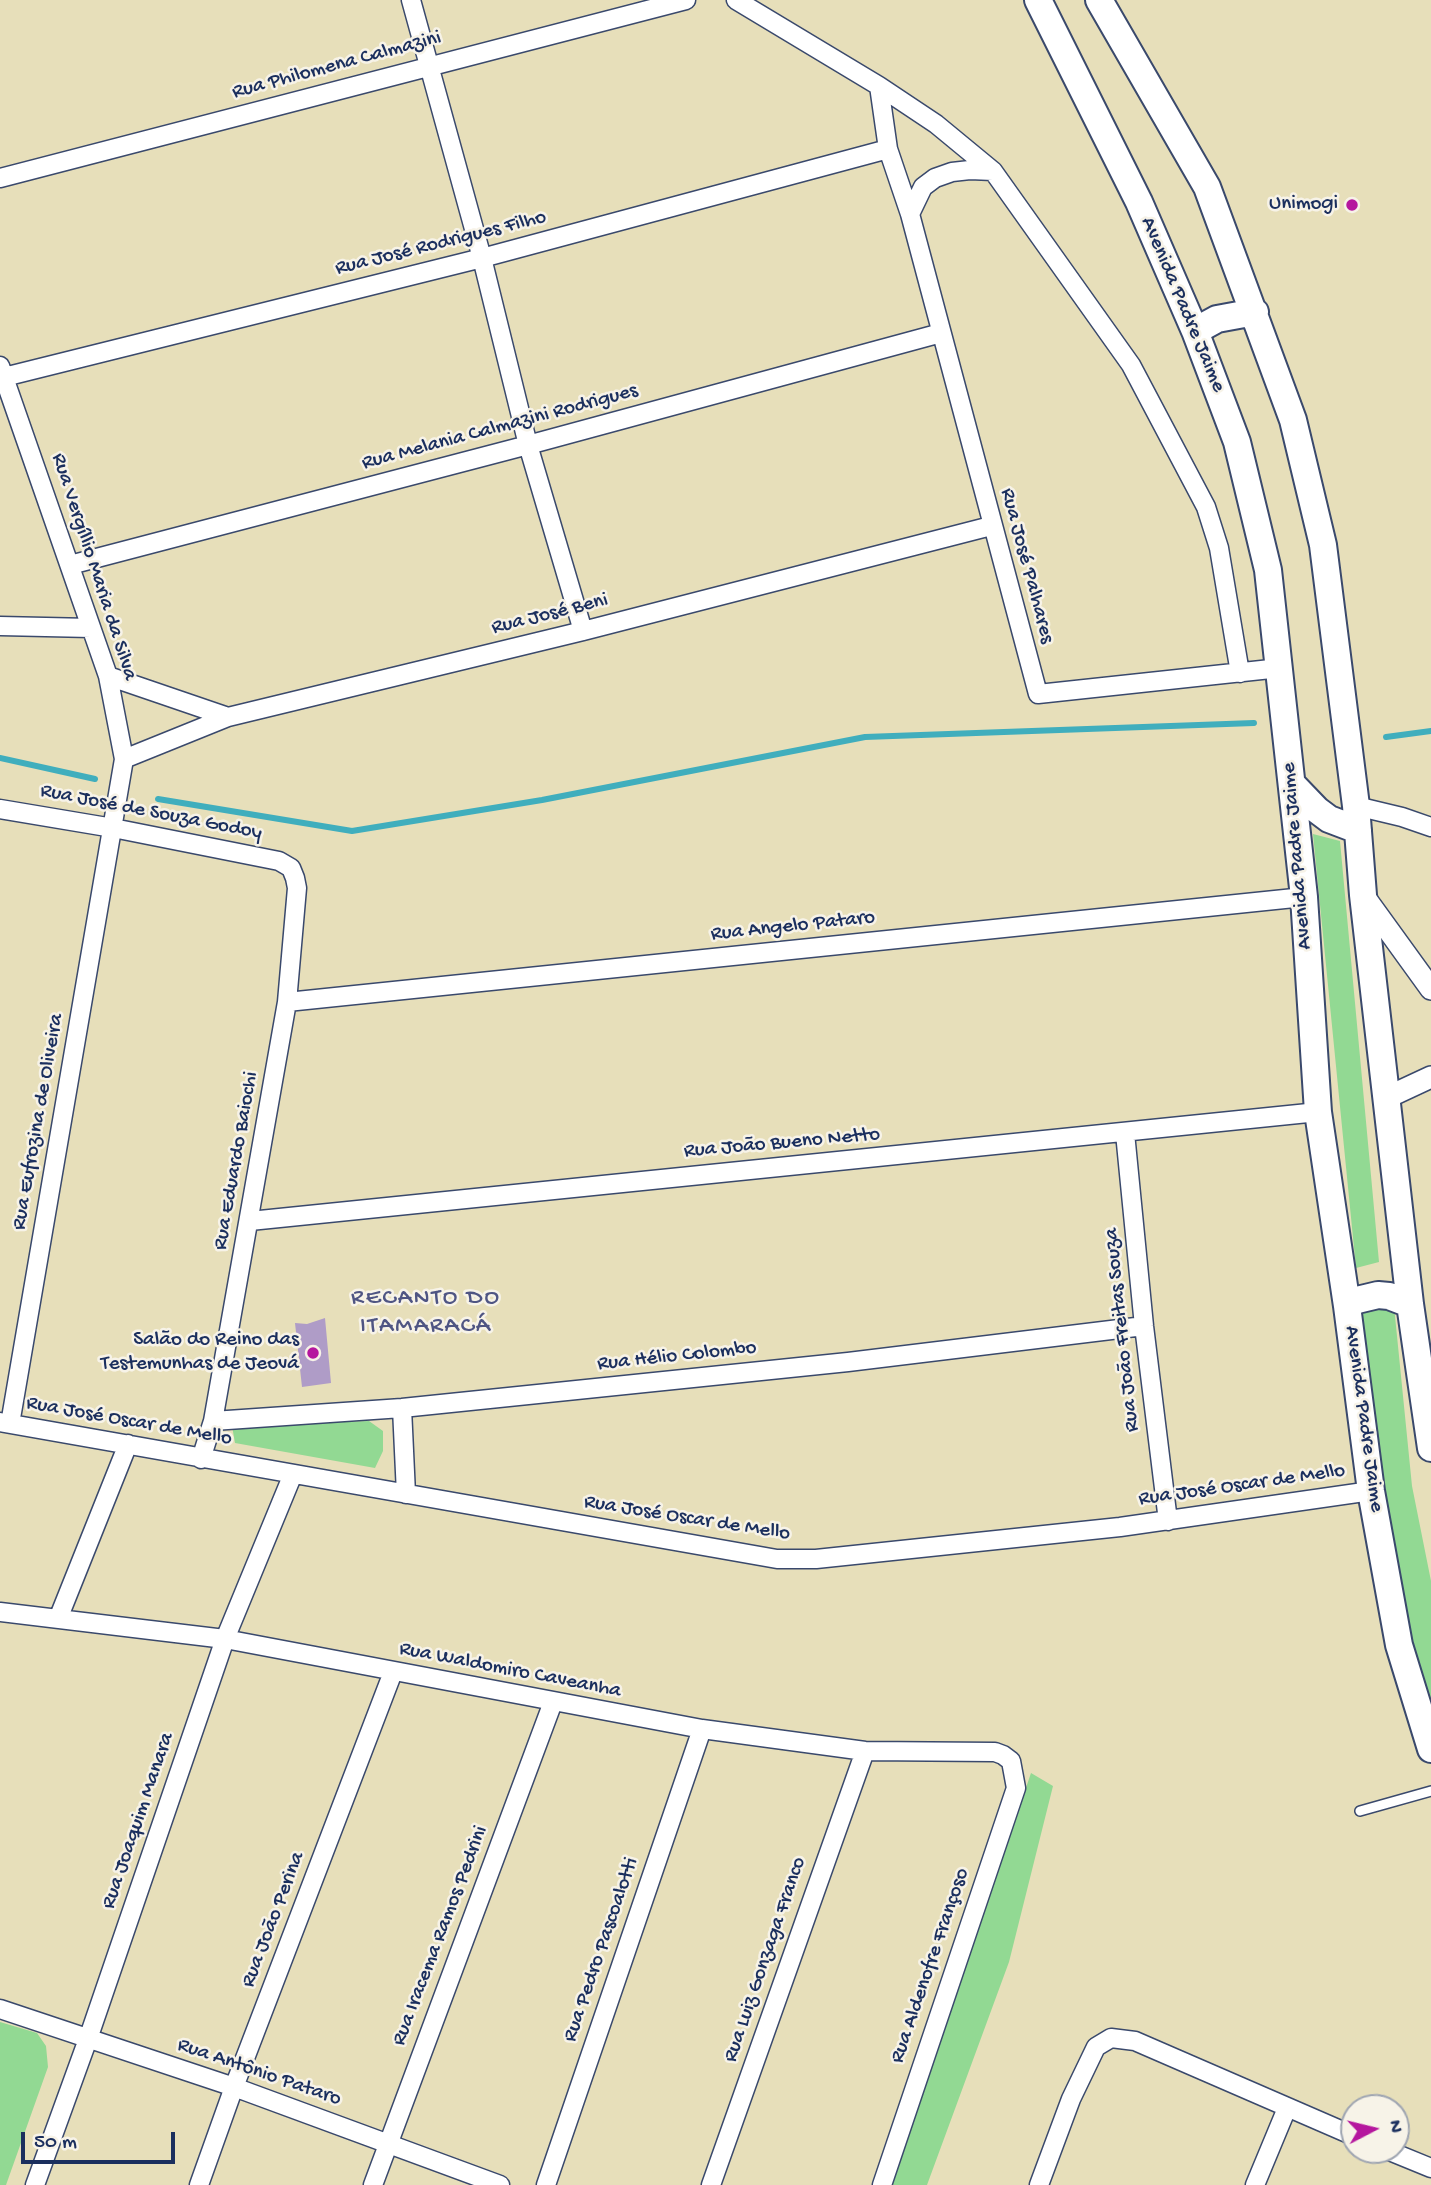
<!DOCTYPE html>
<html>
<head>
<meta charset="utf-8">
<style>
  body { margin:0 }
  #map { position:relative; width:1431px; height:2185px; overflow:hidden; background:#e7dfba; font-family:"Gochi Hand",sans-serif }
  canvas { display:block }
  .north { position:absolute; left:1340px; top:2094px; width:70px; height:70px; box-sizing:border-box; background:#f7f3e8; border:2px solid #9fa5b1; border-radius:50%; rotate:83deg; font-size:19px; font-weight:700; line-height:28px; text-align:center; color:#1b2f5e }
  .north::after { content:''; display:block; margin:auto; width:24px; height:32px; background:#b5179e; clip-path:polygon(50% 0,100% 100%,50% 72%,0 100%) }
  .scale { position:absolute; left:21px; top:2132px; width:154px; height:32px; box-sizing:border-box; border:4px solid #1b2f5e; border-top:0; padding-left:9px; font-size:21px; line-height:24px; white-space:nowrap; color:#1b2f5e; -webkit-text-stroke:5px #f7f3e8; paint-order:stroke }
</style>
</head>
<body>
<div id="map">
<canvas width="1431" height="2185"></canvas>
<div class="north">N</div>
<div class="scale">50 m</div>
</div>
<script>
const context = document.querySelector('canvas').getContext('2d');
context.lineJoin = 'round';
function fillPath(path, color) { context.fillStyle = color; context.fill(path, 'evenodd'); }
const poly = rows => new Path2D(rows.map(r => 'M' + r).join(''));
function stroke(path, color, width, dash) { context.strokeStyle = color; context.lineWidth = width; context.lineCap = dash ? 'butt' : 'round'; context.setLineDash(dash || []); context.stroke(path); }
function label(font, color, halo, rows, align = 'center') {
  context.font = font + ' "Gochi Hand",sans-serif'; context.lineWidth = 5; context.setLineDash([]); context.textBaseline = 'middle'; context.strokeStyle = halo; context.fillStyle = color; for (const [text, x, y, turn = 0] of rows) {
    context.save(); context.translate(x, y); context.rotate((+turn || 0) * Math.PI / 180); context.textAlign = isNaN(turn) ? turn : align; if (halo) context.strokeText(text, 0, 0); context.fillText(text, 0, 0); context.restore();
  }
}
const green = poly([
  [1313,834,1340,841,1379,1262,1356,1268],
  [1394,1306,1412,1486,1431,1581,1431,1707,1410,1646,1356,1312],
  [369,1421,383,1431,383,1451,375,1468,235,1443,232,1426],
  [1031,1773,1053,1786,1009,1962,927,2185,891,2185],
  [0,2022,37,2033,46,2046,48,2067,6,2185,0,2185]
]);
const stream = poly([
  [1386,737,1431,731],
  [0,758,95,779],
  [158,799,352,831,542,800,865,737,1254,723]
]);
const building = poly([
  [325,1318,331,1383,302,1387,295,1323,307,1324]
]);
const service = poly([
  [1360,1811,1431,1791]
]);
const minor = poly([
  [411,0,482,258,528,445,583,631],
  [736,0,879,86,936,124,993,171,1131,365,1206,507,1219,548,1240,673],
  [879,86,888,149,910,214,1038,694,1280,668],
  [0,178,686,0],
  [910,214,923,187,935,178,952,172,970,170,993,171],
  [0,366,108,676,124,759,10,1424],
  [4,377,482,258,888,149],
  [70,565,528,445,941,333],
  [0,626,91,628],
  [108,676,228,717],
  [124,759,228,717,583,631,991,526],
  [1356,806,1402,817,1431,827],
  [0,809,113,828,279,861,291,868,295,878,297,888,287,1002,213,1421,201,1459],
  [287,1002,1304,897],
  [1125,1133,1144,1326,1168,1521],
  [250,1221,1318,1112],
  [402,1408,406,1494],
  [213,1421,402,1408,848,1362,1144,1326],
  [0,1422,777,1559,816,1559,1120,1527,1371,1491],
  [0,1612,225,1639,702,1729,865,1751,995,1752,1003,1755,1011,1761,1016,1788,882,2185],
  [58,1619,128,1444],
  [0,2009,234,2087,500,2185],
  [1387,2150,1431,2168],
  [35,2185,88,2039,225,1639,293,1474],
  [199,2185,234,2087,393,1672],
  [373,2185,553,1702],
  [546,2185,702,1729],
  [711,2185,865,1751],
  [1039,2185,1071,2099,1096,2047,1111,2038,1135,2041,1354,2136],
  [1255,2185,1287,2108]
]);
const tertiary = poly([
  [1363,895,1431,989],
  [1388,1097,1431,1077]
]);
const primary = poly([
  [1038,0,1139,202,1195,331,1237,442,1268,570,1304,897,1318,1112,1347,1306,1371,1491,1399,1645,1431,1749],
  [1099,0,1207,187,1293,420,1323,545,1356,806,1363,895,1410,1304,1431,1448],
  [1195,331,1217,319,1255,312],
  [1292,784,1317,810,1329,819,1358,830],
  [1347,1306,1357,1300,1378,1295,1389,1296,1410,1304]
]);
const markers = [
  [1352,205,7,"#b5179e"],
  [313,1353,7,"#b5179e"]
];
const streetNames = [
  ["Rua Philomena Calmazini",337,66,-15],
  ["Rua José Rodrigues Filho",441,244,-14],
  ["Avenida Padre Jaime",1182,305,67],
  ["Rua Melania Calmazini Rodrigues",500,428,-15],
  ["Rua José Palhares",1026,566,75],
  ["Rua Vergíllio Maria da Silva",93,567,72],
  ["Rua José Beni",550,615,-14],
  ["Rua José de Souza Godoy",151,813,11],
  ["Avenida Padre Jaime",1298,856,-95],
  ["Rua Angelo Pataro",793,927,-6],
  ["Rua Eufrozina de Oliveira",39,1122,-80],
  ["Rua João Bueno Netto",782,1144,-5],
  ["Rua Eduardo Baiochi",237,1161,-80],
  ["Rua João Freitas Souza",1123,1330,-96],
  ["Rua Hélio Colombo",677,1357,-6],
  ["Avenida Padre Jaime",1363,1419,82],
  ["Rua José Oscar de Mello",129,1422,10],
  ["Rua José Oscar de Mello",1242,1486,-8],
  ["Rua José Oscar de Mello",687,1519,9],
  ["Rua Waldomiro Caveanha",510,1671,11],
  ["Rua Joaquim Manara",139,1821,-71],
  ["Rua João Perina",274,1920,-69],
  ["Rua Iracema Ramos Pedrini",441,1936,-69],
  ["Rua Pedro Pascoalotti",602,1950,-71],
  ["Rua Luiz Gonzaga Franco",766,1960,-71],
  ["Rua Aldenofre Françoso",931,1966,-71],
  ["Rua Antônio Pataro",259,2073,19]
];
const poiNames = [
  ["Unimogi",1338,205],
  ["Salão do Reino das",299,1341],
  ["Testemunhas de Jeová",299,1365]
];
const quarterNames = [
  ["RECANTO DO",426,1299],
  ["ITAMARACÁ",426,1327]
];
fillPath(green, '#92d993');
stroke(stream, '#40aebd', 6);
fillPath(building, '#af9cc7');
stroke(service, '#3a496c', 12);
stroke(minor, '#3a496c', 21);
stroke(tertiary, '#3a496c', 24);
stroke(primary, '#3a496c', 30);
stroke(service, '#fff', 9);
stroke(minor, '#fff', 18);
stroke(tertiary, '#fff', 21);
stroke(primary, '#fff', 26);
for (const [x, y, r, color] of markers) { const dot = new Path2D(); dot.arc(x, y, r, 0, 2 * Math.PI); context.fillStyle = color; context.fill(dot); stroke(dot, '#f7f3e8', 2.5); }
label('21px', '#1b2f5e', '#f7f3e8', streetNames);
label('21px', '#1b2f5e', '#f7f3e8', poiNames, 'right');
context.letterSpacing = '2px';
label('24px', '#4f5583', '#f7f3e8', quarterNames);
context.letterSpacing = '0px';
</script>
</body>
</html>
